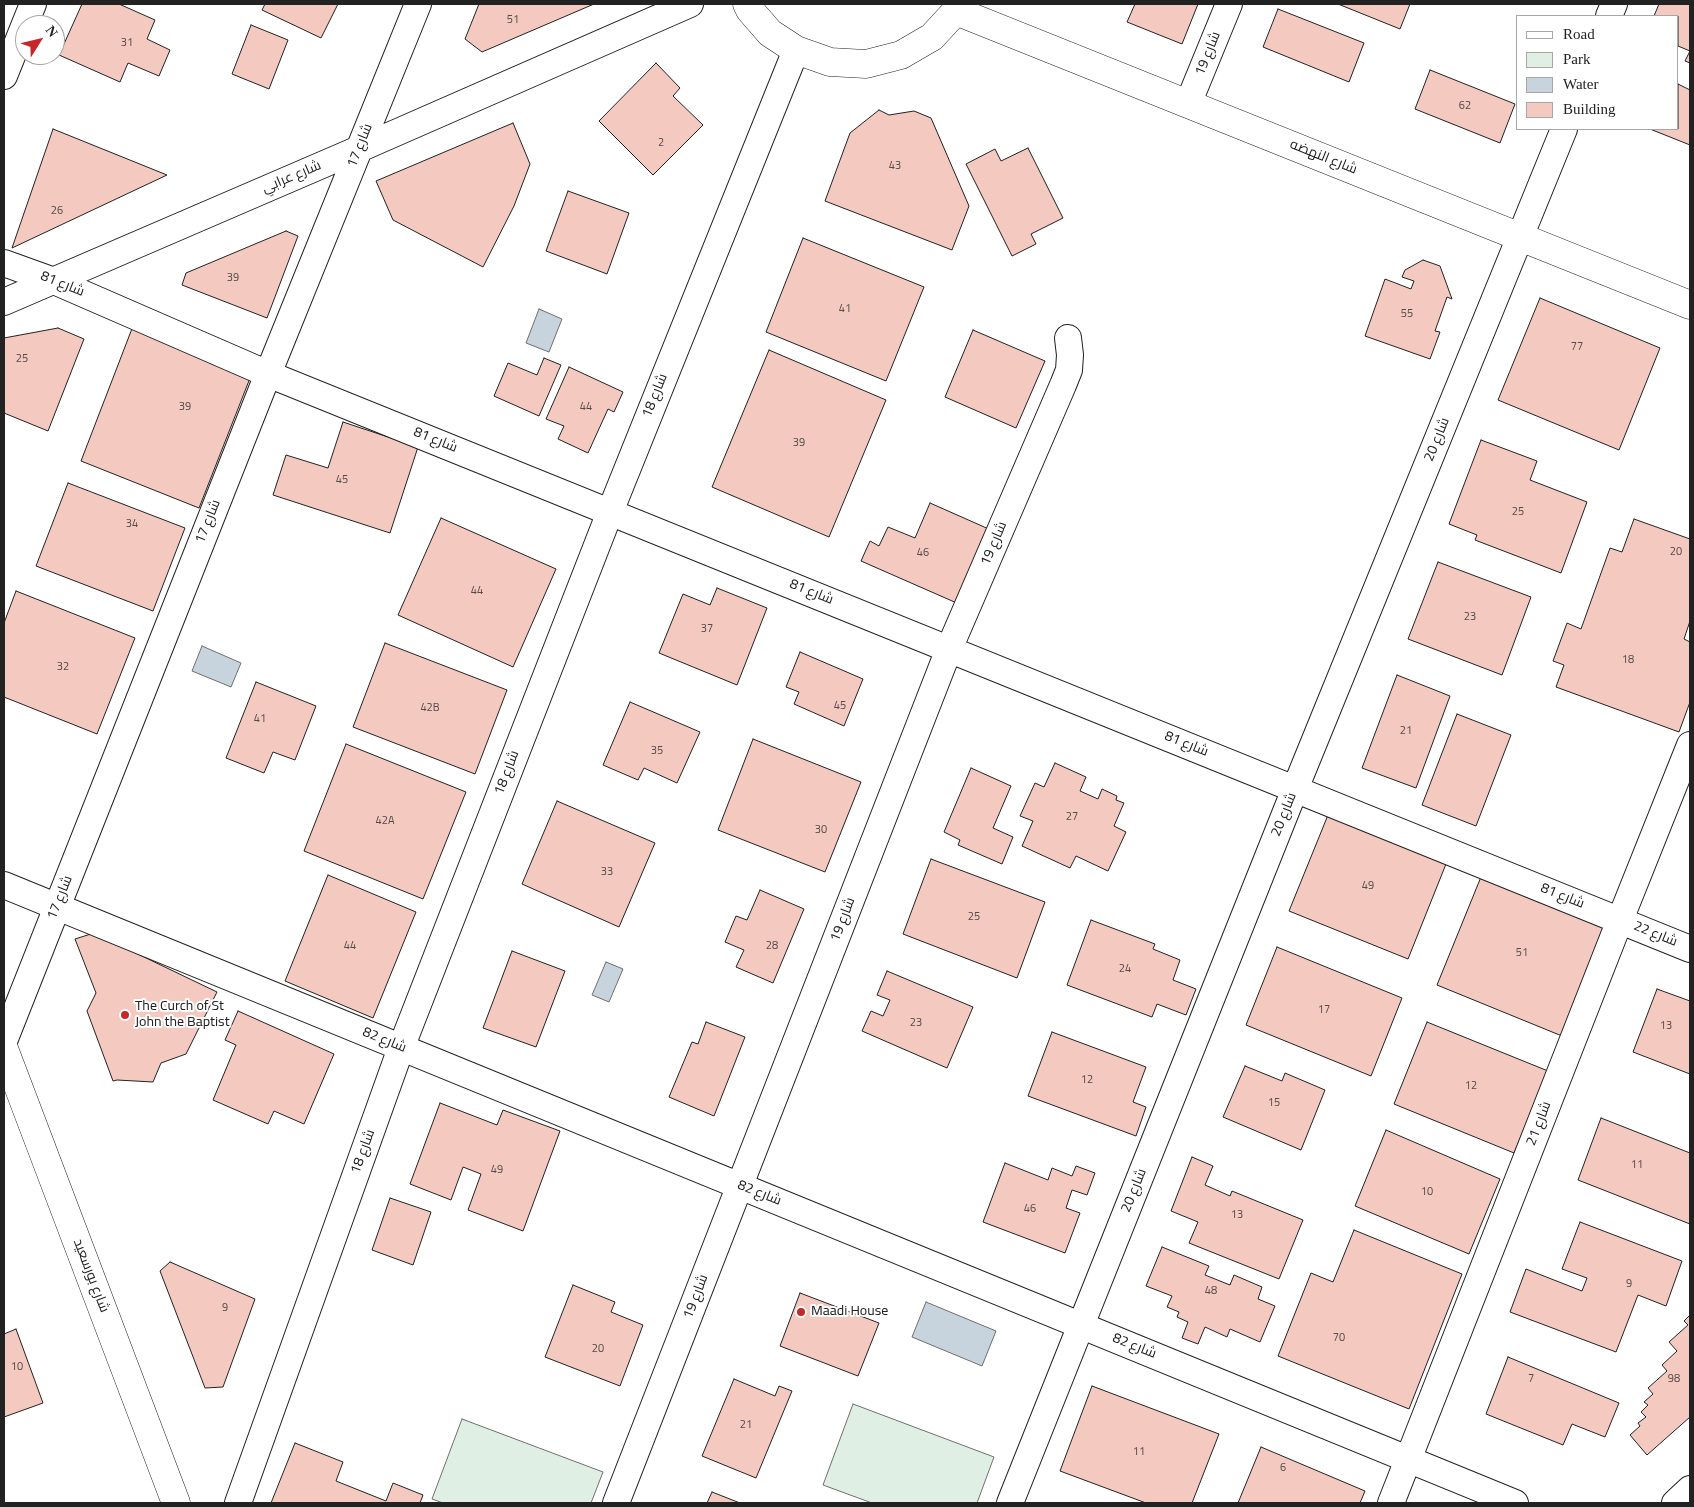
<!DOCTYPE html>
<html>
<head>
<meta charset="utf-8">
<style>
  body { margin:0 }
  #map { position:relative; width:1694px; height:1507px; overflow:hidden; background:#fff; font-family:Georgia,serif }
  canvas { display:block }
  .frame { position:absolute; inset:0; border:5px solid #222; pointer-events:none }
  .legend { position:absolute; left:1516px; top:15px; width:162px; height:115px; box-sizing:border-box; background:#fff; border:1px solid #a7a7a7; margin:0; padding:6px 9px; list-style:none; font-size:15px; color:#222 }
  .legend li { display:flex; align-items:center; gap:10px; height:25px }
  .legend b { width:25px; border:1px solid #a7a7a7 }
  .north { position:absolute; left:15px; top:15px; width:50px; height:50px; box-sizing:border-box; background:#fff; border:1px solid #a7a7a7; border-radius:50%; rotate:54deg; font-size:14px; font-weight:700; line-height:20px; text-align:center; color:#222 }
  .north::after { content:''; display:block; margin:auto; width:18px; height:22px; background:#c62828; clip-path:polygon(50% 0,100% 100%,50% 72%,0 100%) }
</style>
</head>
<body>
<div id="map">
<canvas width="1694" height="1507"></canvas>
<div class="frame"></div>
<ul class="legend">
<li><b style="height:6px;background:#fff"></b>Road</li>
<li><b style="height:14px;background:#e0efe3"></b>Park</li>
<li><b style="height:14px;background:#c7d3dd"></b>Water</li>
<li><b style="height:14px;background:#f3c9c0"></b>Building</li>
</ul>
<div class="north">N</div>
</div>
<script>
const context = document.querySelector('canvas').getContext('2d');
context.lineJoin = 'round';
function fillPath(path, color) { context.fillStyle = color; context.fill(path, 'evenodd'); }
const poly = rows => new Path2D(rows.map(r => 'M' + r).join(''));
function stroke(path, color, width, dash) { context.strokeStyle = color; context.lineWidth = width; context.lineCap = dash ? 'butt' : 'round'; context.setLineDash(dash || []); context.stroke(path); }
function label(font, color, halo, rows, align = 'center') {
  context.font = font + ' Georgia,Cairo,serif'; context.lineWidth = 4; context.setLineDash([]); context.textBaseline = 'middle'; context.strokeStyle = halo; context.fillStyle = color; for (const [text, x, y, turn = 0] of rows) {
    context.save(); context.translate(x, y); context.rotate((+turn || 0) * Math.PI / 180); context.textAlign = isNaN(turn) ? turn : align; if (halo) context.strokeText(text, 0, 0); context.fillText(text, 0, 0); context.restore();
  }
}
const green = poly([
  [853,1404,994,1457,977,1503,872,1503,823,1485,853,1404],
  [462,1419,603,1472,591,1503,443,1503,432,1499,462,1419]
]);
const water = poly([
  [539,309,562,319,549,352,526,343,539,309],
  [202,646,241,663,231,687,192,671,202,646],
  [606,962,623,969,609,1002,592,995,606,962],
  [926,1302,996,1331,982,1366,912,1337,926,1302]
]);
const building = poly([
  [82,4,119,4,155,20,147,39,170,50,159,76,128,63,120,82,59,55,82,4],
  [265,4,338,4,321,38,262,10,265,4],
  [479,4,594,4,482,52,465,39,479,4],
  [1135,4,1198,4,1182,44,1127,22,1135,4],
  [1338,4,1410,4,1400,29,1338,4],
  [1659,4,1690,4,1690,63,1685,61,1690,51,1678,46,1678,16,1654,16,1659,4],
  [1278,9,1364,43,1349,82,1263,47,1278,9],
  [251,25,288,40,269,89,232,74,251,25],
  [656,63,680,88,673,96,703,125,653,175,599,121,656,63],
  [1430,70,1515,104,1500,143,1415,109,1430,70],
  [1678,84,1690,90,1690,145,1650,129,1678,129,1678,84],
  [879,110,889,115,914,111,931,118,969,206,952,250,825,201,850,133,879,110],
  [513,123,530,164,514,206,483,267,393,220,376,181,513,123],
  [53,129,167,175,12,248,53,129],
  [1028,148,1063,218,1031,234,1036,244,1012,256,966,164,995,149,1001,161,1028,148],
  [568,191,629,213,607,274,546,251,568,191],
  [286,231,298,236,267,318,182,285,186,273,286,231],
  [803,238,924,287,886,381,766,332,803,238],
  [1423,260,1440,266,1452,299,1447,297,1435,331,1440,332,1430,359,1365,336,1385,279,1411,289,1414,281,1402,277,1405,270,1423,260],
  [1540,298,1660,348,1619,450,1498,400,1540,298],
  [133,326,252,373,199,508,81,461,133,326],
  [58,328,84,339,48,431,4,413,4,338,58,328],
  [973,330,1045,361,1016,428,945,397,973,330],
  [769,350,886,400,829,537,712,487,769,350],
  [544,358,561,365,539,416,494,396,508,363,537,375,544,358],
  [569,367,623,392,614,412,608,409,588,453,558,439,564,426,546,419,569,367],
  [343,422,418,447,390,533,273,495,286,455,328,468,343,422],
  [1481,440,1537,461,1530,480,1587,502,1561,573,1475,540,1477,535,1449,524,1481,440],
  [68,483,185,528,153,611,36,566,68,483],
  [930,503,991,530,959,604,861,561,870,541,879,546,888,527,915,538,930,503],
  [441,518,556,569,513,667,398,615,441,518],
  [1634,519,1690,539,1690,621,1684,639,1690,642,1690,702,1679,732,1556,687,1564,665,1553,661,1567,623,1581,629,1610,548,1622,552,1634,519],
  [1438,562,1531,597,1502,675,1408,639,1438,562],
  [717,588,767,608,737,685,659,653,683,594,710,605,717,588],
  [16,591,135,638,97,734,4,697,4,623,16,591],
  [385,643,507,690,475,774,353,727,385,643],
  [800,652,863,679,844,726,794,704,799,692,786,687,800,652],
  [1397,675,1450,696,1416,788,1362,768,1397,675],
  [256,682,316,706,295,760,273,752,264,773,226,758,256,682],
  [630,702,700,732,677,783,644,768,638,780,603,765,630,702],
  [1457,714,1511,735,1476,826,1422,805,1457,714],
  [753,739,861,782,825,872,718,830,753,739],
  [346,744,466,792,423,899,304,851,346,744],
  [1055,763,1086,777,1080,791,1098,799,1102,789,1117,796,1116,800,1124,803,1114,826,1126,832,1108,871,1076,856,1070,868,1022,846,1033,821,1020,816,1035,783,1044,787,1055,763],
  [971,768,1011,786,993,828,1013,837,1002,864,958,845,960,840,944,832,971,768],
  [557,801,655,843,619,927,522,884,557,801],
  [1328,815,1446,864,1408,959,1289,911,1328,815],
  [931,859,1045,902,1017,978,903,934,931,859],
  [1483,872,1608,923,1562,1036,1437,985,1483,872],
  [328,875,416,912,373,1018,285,981,328,875],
  [760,890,804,909,773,983,736,967,744,950,725,942,736,916,747,920,760,890],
  [1091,920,1155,944,1153,949,1180,960,1173,980,1196,989,1186,1015,1157,1004,1152,1017,1067,985,1091,920],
  [94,933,217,992,186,1054,161,1063,153,1082,117,1080,113,1081,87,1011,96,993,75,939,94,933],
  [1277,947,1402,998,1371,1076,1246,1025,1277,947],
  [512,951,565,971,536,1047,483,1028,512,951],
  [887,971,973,1007,947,1068,862,1031,871,1011,883,1016,890,1000,877,995,887,971],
  [1657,989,1690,1001,1690,1074,1633,1052,1657,989],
  [238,1011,334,1054,304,1124,274,1111,268,1124,213,1100,236,1045,225,1040,238,1011],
  [706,1022,745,1037,714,1116,669,1097,692,1042,698,1044,706,1022],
  [1427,1022,1548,1071,1514,1153,1394,1104,1427,1022],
  [1052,1032,1146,1067,1133,1102,1146,1107,1136,1136,1028,1096,1052,1032],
  [1245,1066,1282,1081,1285,1073,1325,1090,1301,1150,1223,1117,1245,1066],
  [440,1103,497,1125,503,1110,560,1131,523,1231,468,1210,481,1174,463,1167,451,1200,410,1184,440,1103],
  [1601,1118,1690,1153,1690,1224,1578,1180,1601,1118],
  [1386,1130,1500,1179,1469,1254,1355,1206,1386,1130],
  [1192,1157,1213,1166,1205,1185,1230,1196,1232,1191,1303,1220,1279,1279,1189,1243,1198,1222,1171,1211,1192,1157],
  [1005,1163,1048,1180,1052,1168,1072,1176,1076,1166,1095,1173,1087,1195,1072,1190,1066,1208,1080,1213,1065,1253,983,1222,1005,1163],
  [390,1198,431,1212,413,1265,372,1250,390,1198],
  [1580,1222,1682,1261,1666,1306,1638,1295,1616,1352,1510,1312,1526,1269,1582,1291,1587,1278,1562,1269,1580,1222],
  [1354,1230,1462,1274,1409,1409,1278,1356,1311,1273,1333,1282,1354,1230],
  [1162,1247,1209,1266,1205,1275,1230,1285,1234,1275,1262,1287,1258,1299,1275,1306,1260,1342,1230,1329,1227,1337,1205,1327,1198,1344,1182,1338,1188,1322,1177,1317,1179,1312,1167,1307,1172,1296,1146,1286,1162,1247],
  [170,1262,255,1299,223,1387,205,1388,160,1271,170,1262],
  [573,1285,615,1302,611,1312,643,1325,620,1386,545,1357,573,1285],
  [800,1293,879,1323,858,1376,780,1346,800,1293],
  [1690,1315,1690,1417,1647,1455,1630,1435,1640,1426,1638,1423,1646,1417,1641,1412,1648,1405,1644,1402,1653,1394,1648,1388,1667,1371,1662,1365,1677,1351,1669,1342,1688,1325,1684,1321,1690,1315],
  [16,1329,43,1403,4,1417,4,1334,16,1329],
  [1508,1357,1619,1403,1605,1437,1572,1424,1563,1445,1486,1414,1508,1357],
  [734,1379,775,1396,779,1386,792,1391,756,1478,702,1456,734,1379],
  [1092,1386,1219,1434,1192,1503,1146,1503,1060,1471,1092,1386],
  [295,1443,343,1462,336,1481,386,1501,393,1483,423,1495,420,1503,271,1503,295,1443],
  [1261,1447,1365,1491,1360,1503,1238,1503,1261,1447],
  [712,1492,740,1503,707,1503,712,1492]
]);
const minor = poly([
  [1609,16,1614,4],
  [4,76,33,4],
  [1188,104,1229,4],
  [4,263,54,281,268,374,1690,949],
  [4,302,359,149,690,4],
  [4,885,1515,1503],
  [4,1041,268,374,418,4],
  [238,1503,401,1048,610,512,796,50],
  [616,1503,949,649,1063,385,1069,370,1070,355,1068,338],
  [1010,1503,1295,789,1564,129],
  [1391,1503,1620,920,1690,745],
  [1675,1503,1690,1489]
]);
const tertiary = poly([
  [747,4,750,10,770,33,796,50,830,62,866,64,901,55,932,37,956,11,960,4],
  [956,11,1690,305]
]);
const secondary = poly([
  [4,1049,176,1503]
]);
const markers = [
  [125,1015,5,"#c62828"],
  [801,1312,5,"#c62828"]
];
const numberNames = [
  ["51",513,21],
  ["31",127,44],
  ["62",1465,107],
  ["2",661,144],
  ["43",895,167],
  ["26",57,212],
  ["39",233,279],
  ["41",845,310],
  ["55",1407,315],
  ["77",1577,348],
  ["25",22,360],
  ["39",185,408],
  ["44",586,408],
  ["39",799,444],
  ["45",342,481],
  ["25",1518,513],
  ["34",132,525],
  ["20",1676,553],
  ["46",923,554],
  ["44",477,592],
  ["23",1470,618],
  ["37",707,630],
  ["18",1628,661],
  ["32",63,668],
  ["45",840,707],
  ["42B",430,709],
  ["41",260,720],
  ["21",1406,732],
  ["35",657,752],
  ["27",1072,818],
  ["42A",385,822],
  ["30",821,831],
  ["33",607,873],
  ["49",1368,887],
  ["25",974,918],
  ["44",350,947],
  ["28",772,947],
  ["51",1522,954],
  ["24",1125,970],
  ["17",1324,1011],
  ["23",916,1024],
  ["13",1666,1027],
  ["12",1087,1081],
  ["12",1471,1087],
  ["15",1274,1104],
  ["11",1637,1166],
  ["49",497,1171],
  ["10",1427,1193],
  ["46",1030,1210],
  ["13",1237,1216],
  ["9",1629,1285],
  ["48",1211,1292],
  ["9",225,1309],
  ["70",1339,1339],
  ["20",598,1350],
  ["10",17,1368],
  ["7",1531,1380],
  ["98",1674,1380],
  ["21",746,1426],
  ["11",1139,1453],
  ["6",1283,1469]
];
const streetNames = [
  ["شارع 19",1209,54,-68],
  ["شارع 17",361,146,-68],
  ["شارع النهضه",1323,158,22],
  ["شارع عرابي",292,178,-23],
  ["شارع 81",62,285,22],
  ["شارع 18",656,396,-68],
  ["شارع 20",1438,440,-68],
  ["شارع 81",435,441,22],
  ["شارع 17",209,522,-68],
  ["شارع 19",995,544,-67],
  ["شارع 81",811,593,22],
  ["شارع 81",1186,745,22],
  ["شارع 18",508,773,-69],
  ["شارع 20",1285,815,-68],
  ["شارع 81",1562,897,22],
  ["شارع 17",61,898,-68],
  ["شارع 19",844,920,-69],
  ["شارع 22",1655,935,22],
  ["شارع 82",384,1041,22],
  ["شارع 21",1540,1124,-69],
  ["شارع 18",364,1152,-70],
  ["شارع 20",1135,1191,-68],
  ["شارع 82",759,1194,22],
  ["شارع بورسعيد",90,1276,69],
  ["شارع 19",697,1297,-69],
  ["شارع 82",1134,1347,22]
];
const poiNames = [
  ["The Curch of St",135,1007],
  ["John the Baptist",135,1023],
  ["Maadi House",811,1312]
];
fillPath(green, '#e0efe3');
stroke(green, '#6f6f6f', 1);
fillPath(water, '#c7d3dd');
stroke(water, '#6f6f6f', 1);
fillPath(building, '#f3c9c0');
stroke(building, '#222', 1);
stroke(minor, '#222', 28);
stroke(tertiary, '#222', 29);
stroke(secondary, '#222', 29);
stroke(minor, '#fff', 26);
stroke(tertiary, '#fff', 28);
stroke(secondary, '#fff', 28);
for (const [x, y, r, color] of markers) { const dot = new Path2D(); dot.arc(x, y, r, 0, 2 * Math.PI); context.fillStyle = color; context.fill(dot); stroke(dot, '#fff', 2); }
label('11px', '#564c4a', null, numberNames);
label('14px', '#222', '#fff', streetNames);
label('14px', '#222', '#fff', poiNames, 'left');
</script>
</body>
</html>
